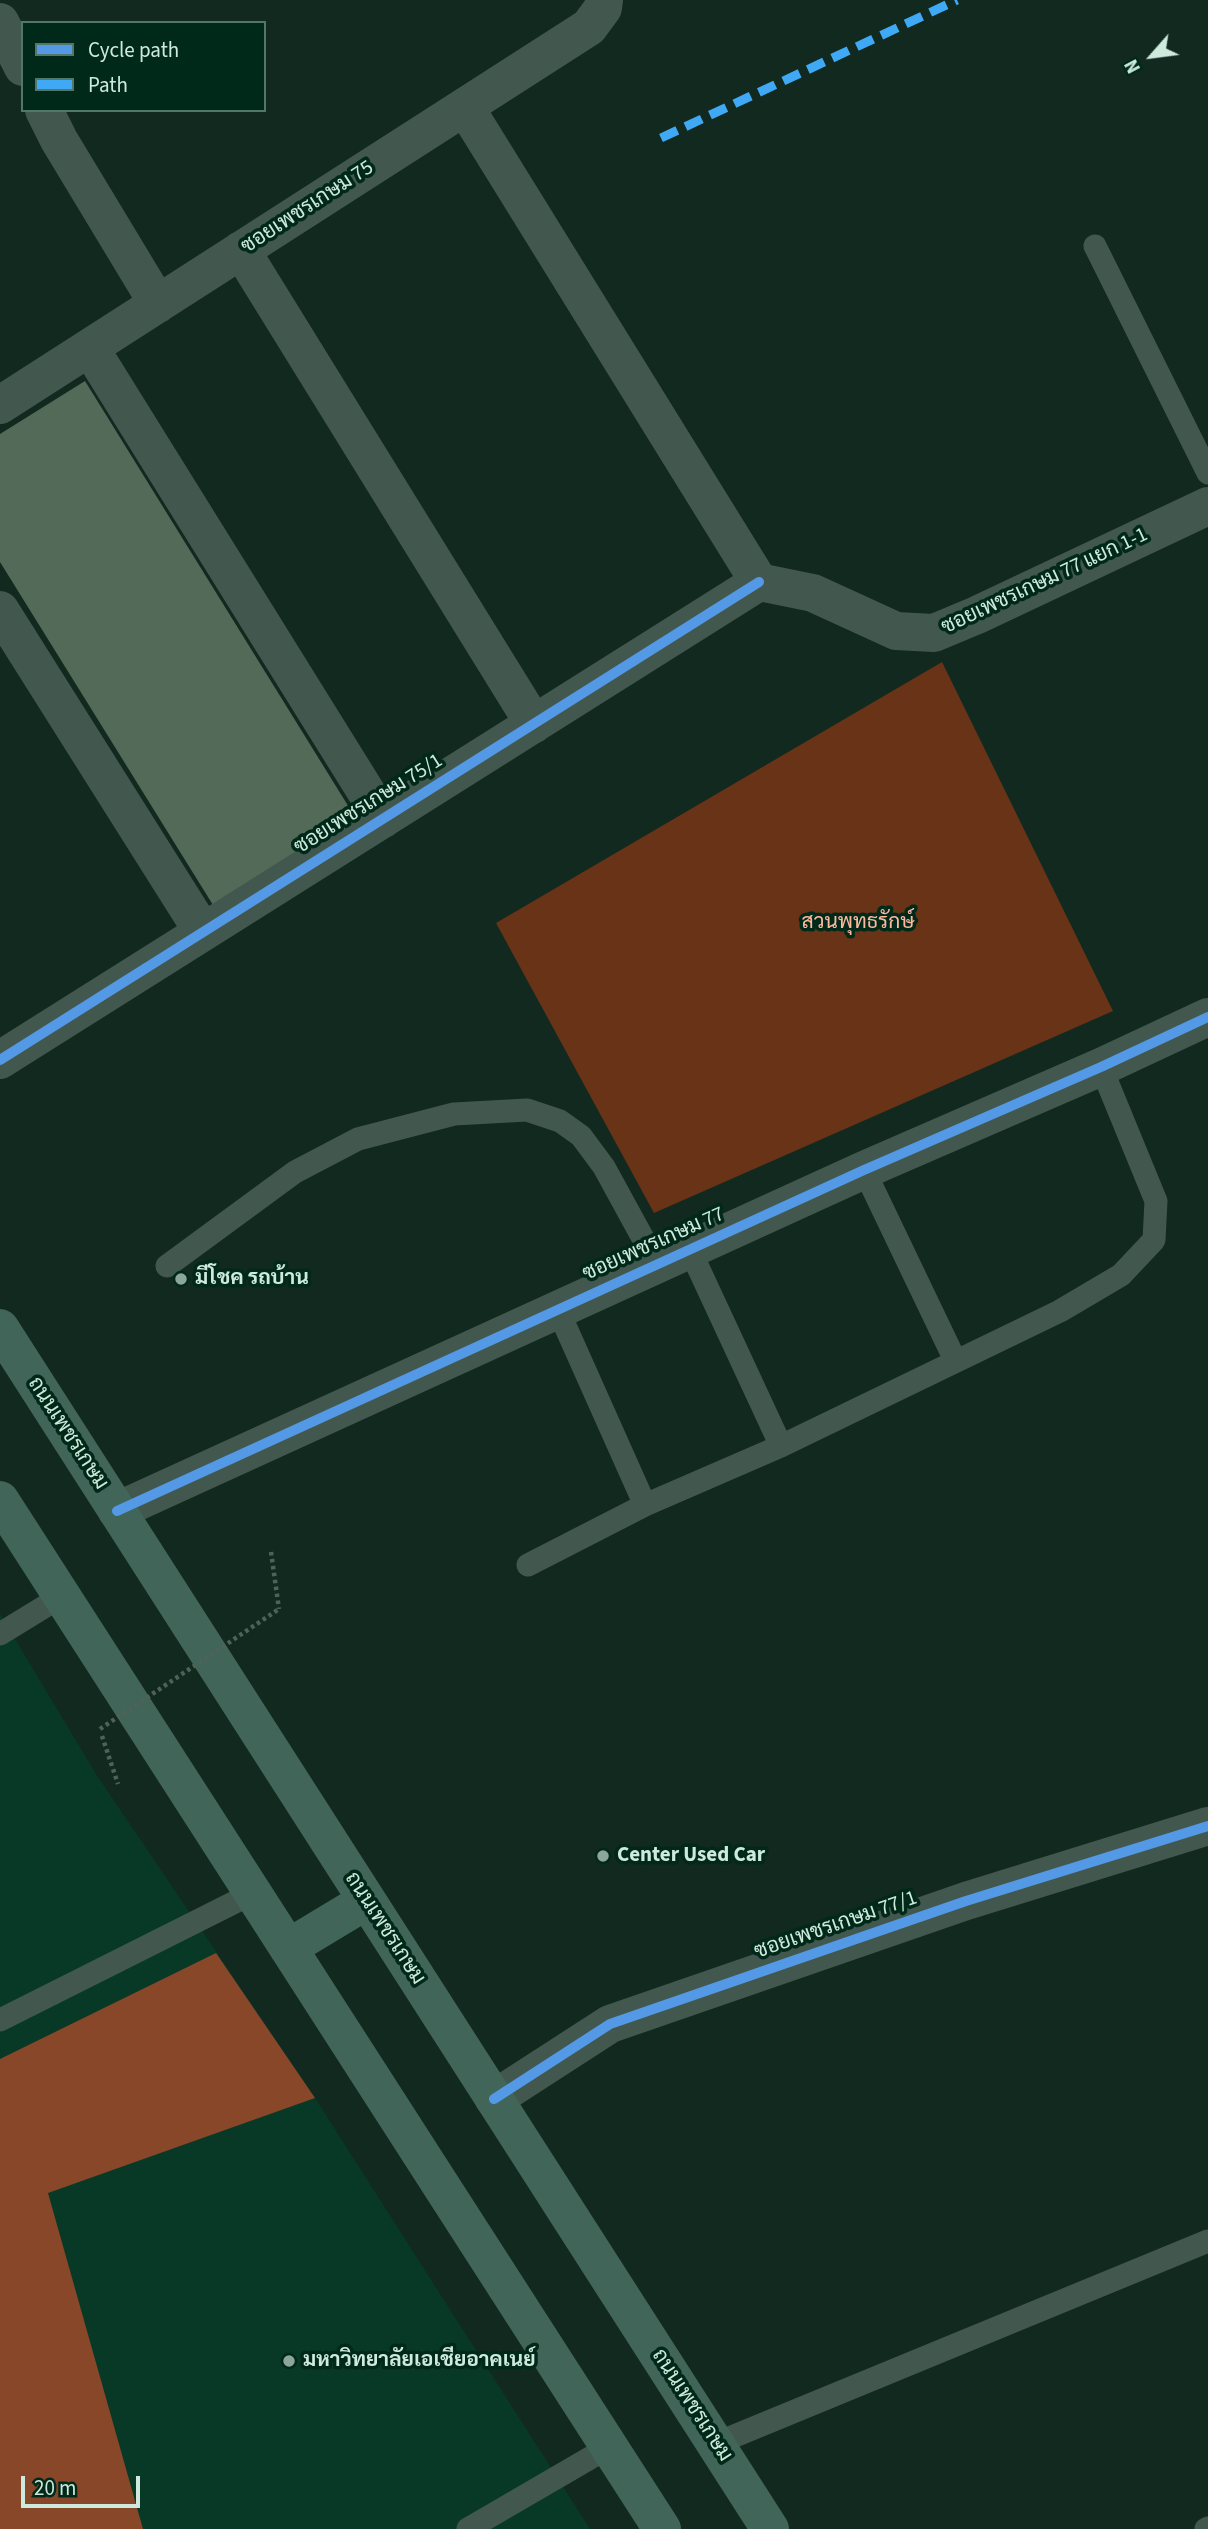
<!DOCTYPE html>
<html>
<head>
<meta charset="utf-8">
<style>
  body { margin:0 }
  #map { position:relative; width:1208px; height:2529px; overflow:hidden; background:#122920; font-family:"Source Sans 3",sans-serif }
  canvas { display:block }
  .legend { position:absolute; left:21px; top:21px; width:245px; height:91px; box-sizing:border-box; background:#00291a; border:2px solid #527668; margin:0; padding:9px 12px; list-style:none; font-size:21px; color:#ceeadc }
  .legend li { display:flex; align-items:center; gap:14px; height:35px }
  .legend b { width:35px; border:2px solid #527668 }
  .north { position:absolute; left:1117px; top:21px; width:70px; height:70px; -webkit-text-stroke:5px #00291a; paint-order:stroke; rotate:242deg; font-size:19px; font-weight:700; line-height:28px; text-align:center; color:#ceeadc }
  .north::after { content:''; display:block; margin:auto; width:24px; height:32px; background:#ceeadc; clip-path:polygon(50% 0,100% 100%,50% 72%,0 100%) }
  .scale { position:absolute; left:21px; top:2476px; width:119px; height:32px; box-sizing:border-box; border:4px solid #ceeadc; border-top:0; padding-left:9px; font-size:21px; line-height:24px; white-space:nowrap; color:#ceeadc; -webkit-text-stroke:5px #00291a; paint-order:stroke }
</style>
</head>
<body>
<div id="map">
<canvas width="1208" height="2529"></canvas>
<ul class="legend">
<li><b style="height:9px;background:#5399e6"></b>Cycle path</li>
<li><b style="height:9px;background:#3fa9f5"></b>Path</li>
</ul>
<div class="north">N</div>
<div class="scale">20 m</div>
</div>
<script>
const context = document.querySelector('canvas').getContext('2d');
context.lineJoin = 'round';
function fillPath(path, color) { context.fillStyle = color; context.fill(path, 'evenodd'); }
const poly = rows => new Path2D(rows.map(r => 'M' + r).join(''));
function stroke(path, color, width, dash) { context.strokeStyle = color; context.lineWidth = width; context.lineCap = dash ? 'butt' : 'round'; context.setLineDash(dash || []); context.stroke(path); }
function label(font, color, halo, rows, align = 'center') {
  context.font = font + ' "Source Sans 3",Sarabun,sans-serif'; context.lineWidth = 7; context.setLineDash([]); context.textBaseline = 'middle'; context.strokeStyle = halo; context.fillStyle = color; for (const [text, x, y, turn = 0] of rows) {
    context.save(); context.translate(x, y); context.rotate((+turn || 0) * Math.PI / 180); context.textAlign = isNaN(turn) ? turn : align; if (halo) context.strokeText(text, 0, 0); context.fillText(text, 0, 0); context.restore();
  }
}
const built = poly([
  [0,1614,96,1774,315,2098,590,2529,0,2529]
]);
const green = poly([
  [942,662,1113,1011,654,1213,496,923]
]);
const forest = poly([
  [216,1953,315,2098,48,2193,143,2529,0,2529,0,2059]
]);
const building = poly([
  [85,381,355,817,213,905,0,562,0,434]
]);
const path = poly([
  [271,1552,279,1609],
  [102,1736,118,1784]
]);
const service = poly([
  [1095,246,1208,473],
  [864,1170,955,1360],
  [690,1250,781,1446],
  [167,1266,295,1172,358,1139,454,1114,527,1110,560,1121,581,1136,604,1167,657,1264],
  [558,1310,645,1505],
  [528,1565,645,1505,781,1446,1060,1311,1121,1275,1154,1240,1156,1201,1101,1067],
  [0,1634,62,1596],
  [0,2020,255,1892],
  [715,2444,1208,2241],
  [468,2529,609,2447],
  [1206,2529,1208,2528]
]);
const minor = poly([
  [0,22,23,67],
  [465,107,759,582],
  [44,110,59,140,158,304],
  [241,250,534,724],
  [90,348,383,819],
  [0,405,589,27,603,8,604,0],
  [759,582,813,593,896,631,934,633,977,615,1208,506],
  [0,610,203,932],
  [0,1060,759,582],
  [117,1511,864,1170,1101,1067,1208,1017],
  [494,2099,610,2024,966,1901,1208,1826]
]);
const primary = poly([
  [0,1328,770,2529],
  [0,1500,662,2529],
  [288,1948,366,1901]
]);
const pathBridge = poly([
  [100,1729,279,1609]
]);
const quiet = poly([
  [661,138,957,0]
]);
const cycleway = poly([
  [0,1060,759,582],
  [117,1511,864,1170,1101,1067,1208,1017],
  [494,2099,610,2024,966,1901,1208,1826]
]);
const markers = [
  [181,1279,7,"#8ca69a"],
  [603,1856,7,"#8ca69a"],
  [289,2361,7,"#8ca69a"]
];
const streetNames = [
  ["ซอยเพชรเกษม 75",308,208,-33],
  ["ซอยเพชรเกษม 77 แยก 1-1",1045,582,-25],
  ["ซอยเพชรเกษม 75/1",369,805,-32],
  ["ซอยเพชรเกษม 77",654,1245,-24],
  ["ถนนเพชรเกษม",67,1434,57],
  ["ซอยเพชรเกษม 77/1",836,1926,-19],
  ["ถนนเพชรเกษม",384,1929,57],
  ["ถนนเพชรเกษม",691,2406,57]
];
const parkNames = [
  ["สวนพุทธรักษ์",858,923]
];
const poiNames = [
  ["มีโชค รถบ้าน",195,1279],
  ["Center Used Car",617,1856],
  ["มหาวิทยาลัยเอเชียอาคเนย์",303,2361]
];
fillPath(built, '#083927');
fillPath(green, '#683316');
fillPath(forest, '#884728');
fillPath(building, '#536a59');
stroke(path, '#4f625a', 4.5, [3.5, 3.5]);
stroke(service, '#42584f', 23);
stroke(minor, '#42584f', 38);
stroke(primary, '#426559', 38);
stroke(pathBridge, '#4f625a', 4.5, [3.5, 3.5]);
stroke(quiet, '#3fa9f5', 9, [18, 9]);
stroke(cycleway, '#5399e6', 10);
for (const [x, y, r, color] of markers) { const dot = new Path2D(); dot.arc(x, y, r, 0, 2 * Math.PI); context.fillStyle = color; context.fill(dot); stroke(dot, '#00291a', 2.5); }
label('21px', '#ceeadc', '#00291a', streetNames);
label('21px', '#fcb99d', '#00291a', parkNames);
label('bold 21px', '#ceeadc', '#00291a', poiNames, 'left');
</script>
</body>
</html>
